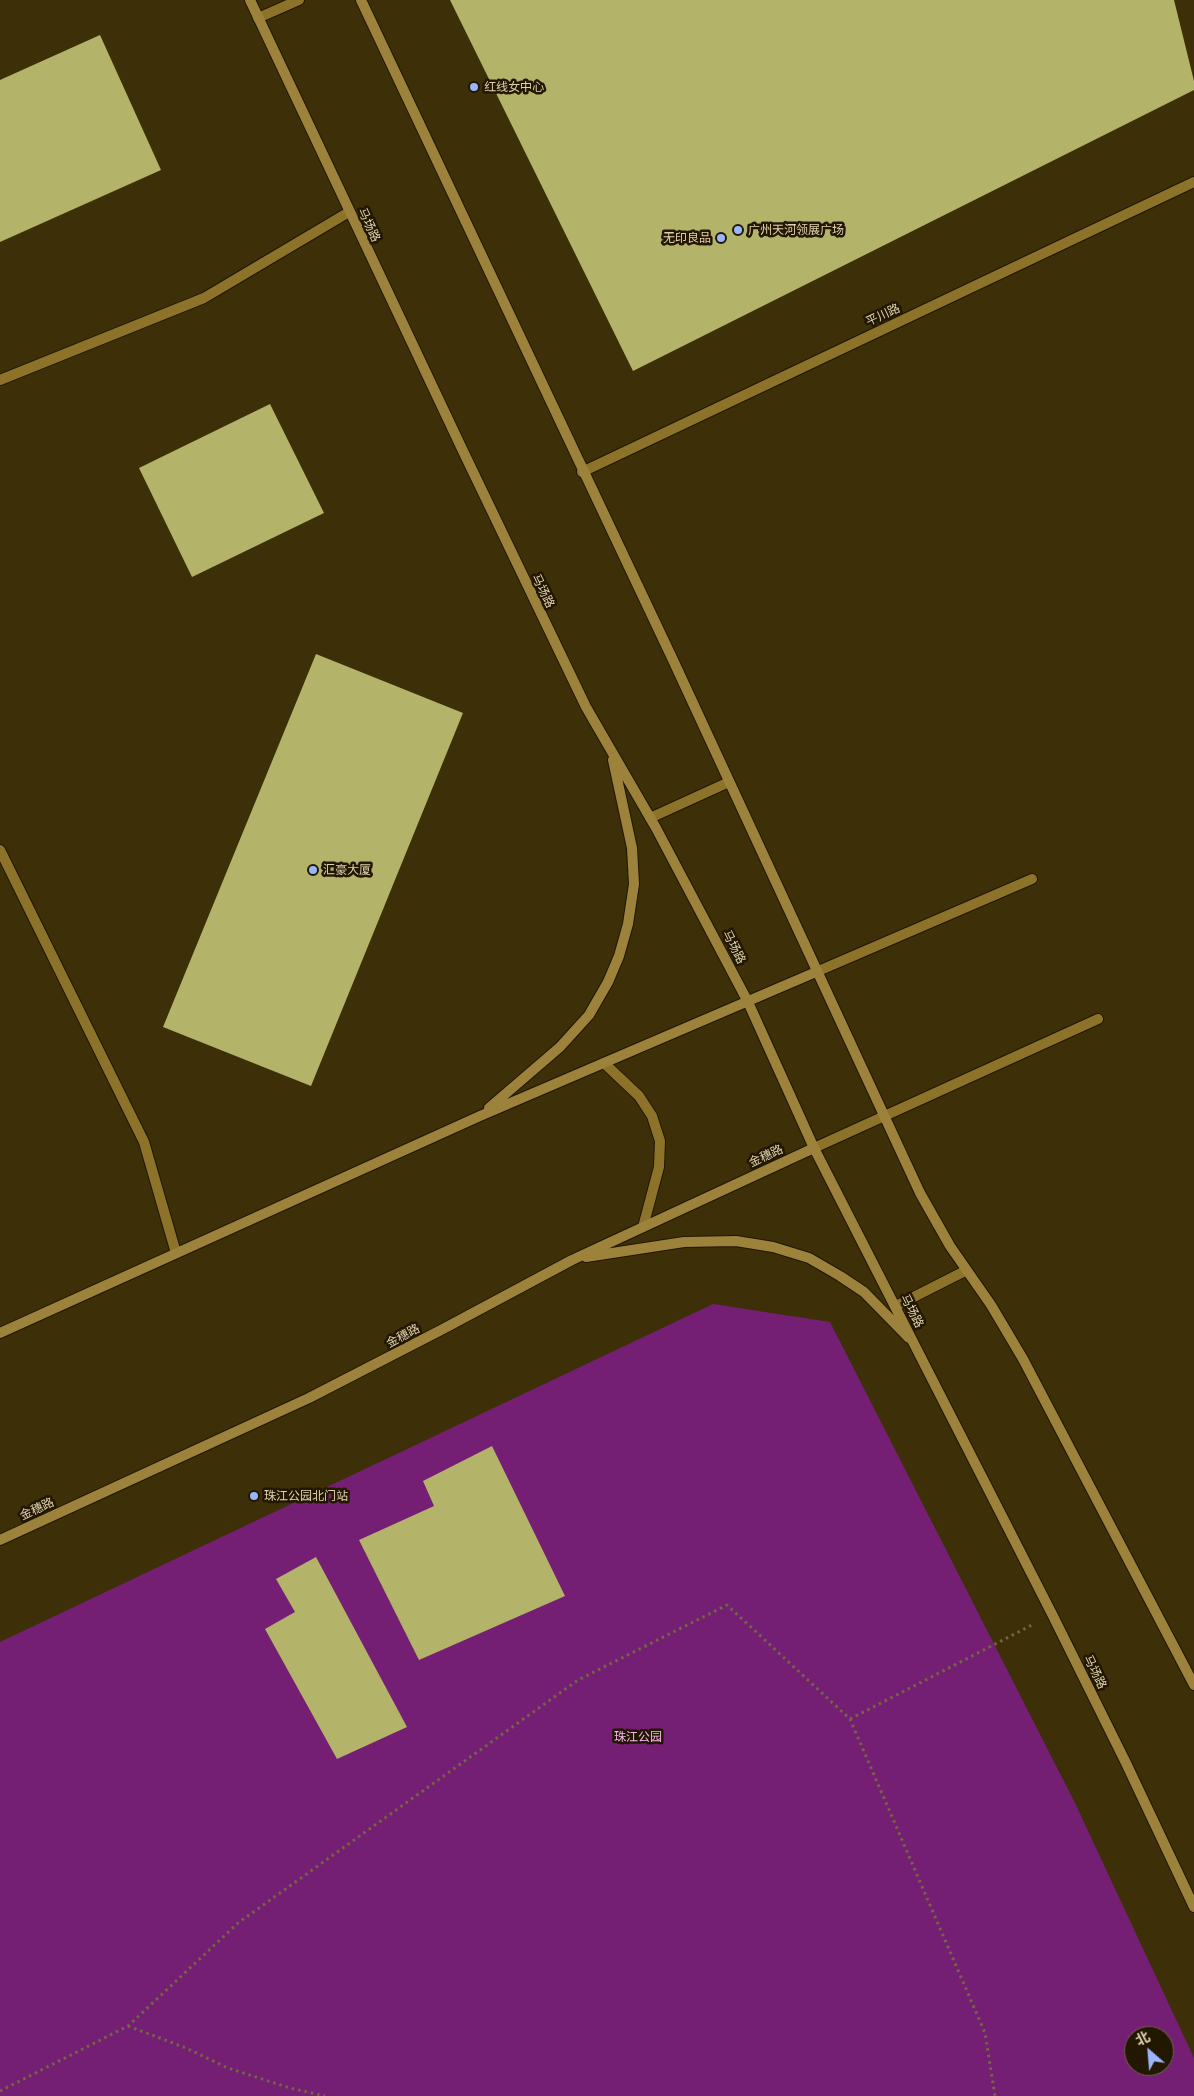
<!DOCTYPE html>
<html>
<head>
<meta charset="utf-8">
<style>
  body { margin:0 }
  #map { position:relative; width:1194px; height:2096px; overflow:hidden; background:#3d2f07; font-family:"Golos Text","Noto Sans SC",sans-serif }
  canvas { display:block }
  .north { position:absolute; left:1124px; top:2026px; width:50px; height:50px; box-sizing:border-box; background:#221700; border:1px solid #6e6246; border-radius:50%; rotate:333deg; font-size:14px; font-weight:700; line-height:20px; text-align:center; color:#e0d2b0 }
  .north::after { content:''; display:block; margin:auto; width:18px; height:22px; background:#9ab5fd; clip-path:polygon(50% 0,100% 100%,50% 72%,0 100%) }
</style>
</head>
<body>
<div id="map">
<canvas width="1194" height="2096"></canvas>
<div class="north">北</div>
</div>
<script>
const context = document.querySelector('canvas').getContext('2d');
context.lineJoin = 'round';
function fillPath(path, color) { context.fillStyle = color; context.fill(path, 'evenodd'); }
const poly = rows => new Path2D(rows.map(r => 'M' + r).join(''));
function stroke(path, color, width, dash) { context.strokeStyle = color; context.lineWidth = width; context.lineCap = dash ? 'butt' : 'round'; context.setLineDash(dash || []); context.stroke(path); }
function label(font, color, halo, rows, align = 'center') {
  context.font = font + ' "Golos Text","Noto Sans SC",sans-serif'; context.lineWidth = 5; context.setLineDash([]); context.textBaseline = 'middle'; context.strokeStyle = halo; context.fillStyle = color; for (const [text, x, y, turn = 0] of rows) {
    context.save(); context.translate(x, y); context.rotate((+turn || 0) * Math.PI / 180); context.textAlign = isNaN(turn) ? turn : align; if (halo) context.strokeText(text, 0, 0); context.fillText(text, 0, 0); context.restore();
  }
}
const green = poly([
  [713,1304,830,1322,1075,1803,1194,2058,1194,2096,0,2096,0,1642],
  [1134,2036,1164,2036,1164,2066,1134,2066]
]);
const building = poly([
  [450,0,1174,0,1194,81,1194,90,633,371],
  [100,35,161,170,0,242,0,80],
  [270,404,324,513,192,577,139,468],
  [316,654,463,713,311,1086,163,1027],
  [492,1446,565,1596,419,1660,359,1540,434,1506,423,1481],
  [316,1557,407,1727,337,1759,265,1629,295,1612,276,1579]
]);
const path = poly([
  [850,1719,1032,1625],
  [128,2026,186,2048,228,2068,290,2088,325,2096],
  [0,2091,128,2026,238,1923,578,1680,727,1605,850,1719,985,2033,995,2096]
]);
const minor = poly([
  [0,380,204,298,349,212],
  [582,472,1194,182],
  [0,850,144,1142,176,1253],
  [816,972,1032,879],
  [814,1148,1098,1019]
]);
const tertiary = poly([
  [258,18,299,0],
  [650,818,729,782],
  [604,1063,639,1096,652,1116,660,1141,659,1167,643,1227],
  [896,1306,965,1271]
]);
const secondary = poly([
  [250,0,463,451,586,707,656,828,748,1002,814,1148,1052,1614,1126,1763,1194,1907],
  [361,0,673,660,920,1193,950,1246,991,1305,1023,1359,1194,1685],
  [489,1108,560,1047,589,1015,608,982,619,956,628,924,634,884,632,848,613,760],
  [586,1257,684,1242,736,1241,773,1247,809,1258,840,1276,864,1292,909,1338],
  [0,1333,480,1116,816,972],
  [0,1540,309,1398,443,1329,572,1260,814,1148]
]);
const markers = [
  [474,87,5,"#9ab5fd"],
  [738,230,5,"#9ab5fd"],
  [721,238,5,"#9ab5fd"],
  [313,870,5,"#9ab5fd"],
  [254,1496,5,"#9ab5fd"]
];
const poiNames = [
  ["红线女中心",484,87],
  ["广州天河领展广场",748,230],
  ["无印良品",711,238,"right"],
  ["汇豪大厦",323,870],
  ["珠江公园北门站",264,1496]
];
const streetNames = [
  ["马场路",369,225,65],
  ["平川路",883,315,-25],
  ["马场路",543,591,64],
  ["马场路",734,947,63],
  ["金穗路",766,1156,-25],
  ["马场路",912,1311,63],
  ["金穗路",403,1336,-28],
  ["金穗路",37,1509,-25],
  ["马场路",1095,1672,64]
];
const parkNames = [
  ["珠江公园",638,1737]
];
fillPath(green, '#751f74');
fillPath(building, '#b3b369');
stroke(minor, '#201703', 12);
stroke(tertiary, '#201703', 12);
stroke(secondary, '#201703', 12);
stroke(path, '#746640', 3, [2.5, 4]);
stroke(minor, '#8d732a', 10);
stroke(tertiary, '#8d732a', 10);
stroke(secondary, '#9c823a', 10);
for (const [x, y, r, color] of markers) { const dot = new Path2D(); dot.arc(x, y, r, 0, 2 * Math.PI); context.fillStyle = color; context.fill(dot); stroke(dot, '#221700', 2); }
label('12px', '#e0d2b0', '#221700', poiNames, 'left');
label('12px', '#e0d2b0', '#221700', streetNames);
label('12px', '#fbb7f7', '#221700', parkNames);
</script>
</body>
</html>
